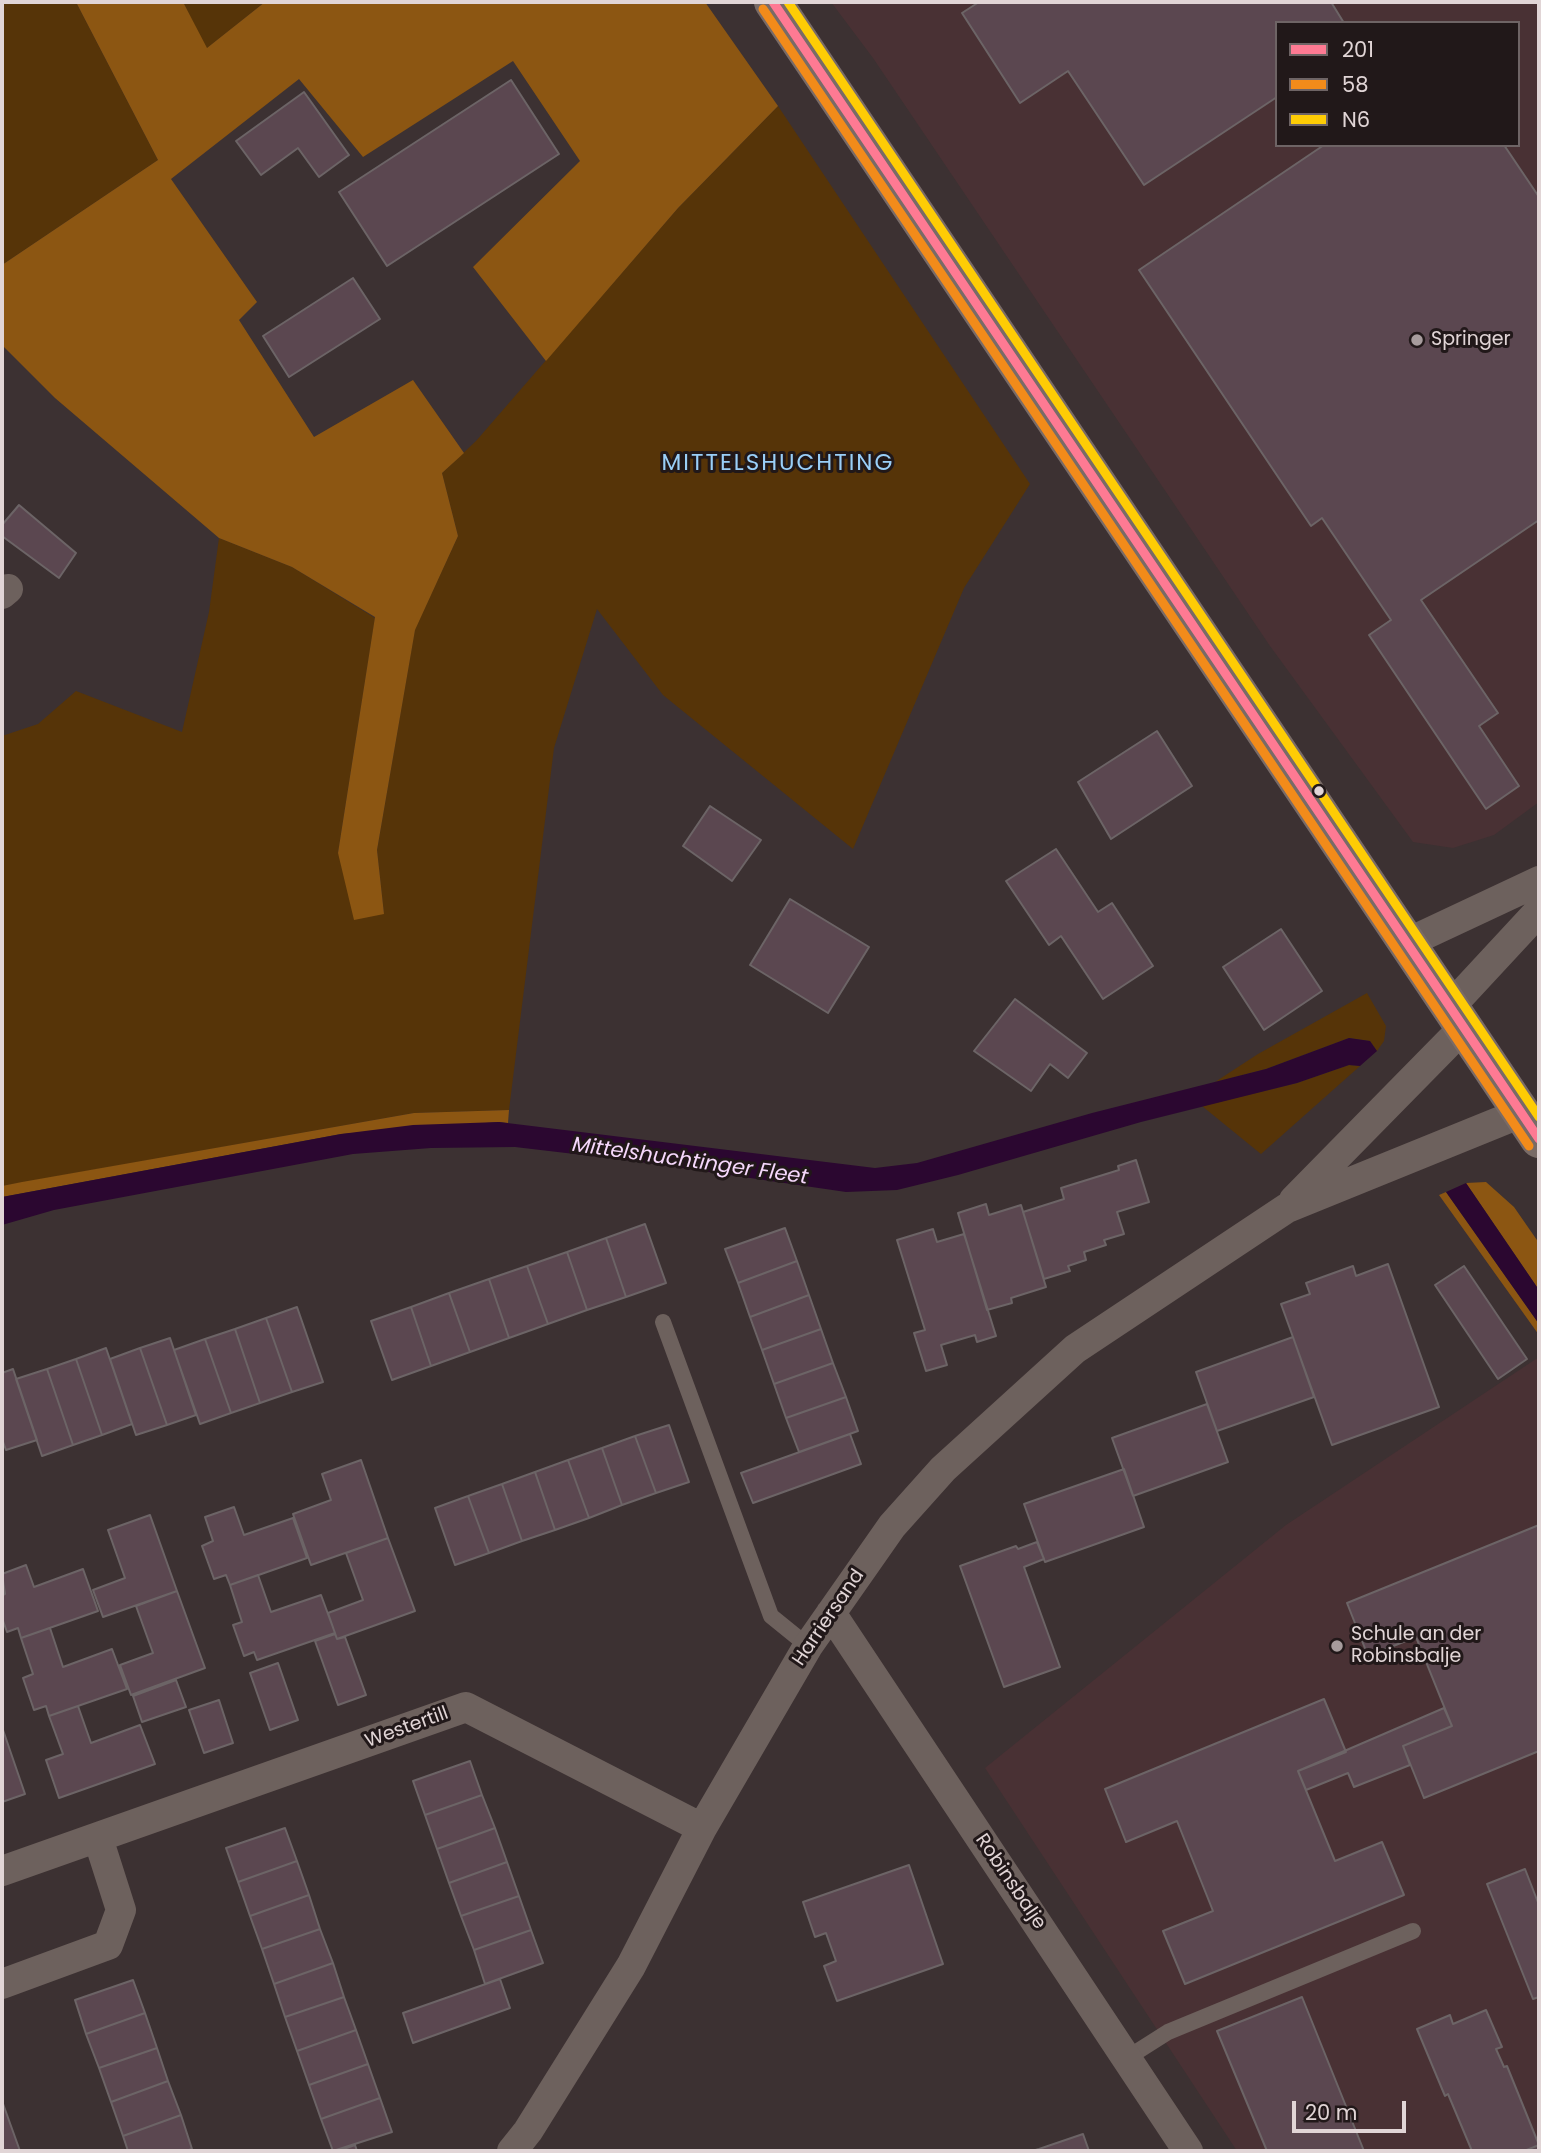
<!DOCTYPE html>
<html>
<head>
<meta charset="utf-8">
<style>
  body { margin:0 }
  #map { position:relative; width:1541px; height:2153px; overflow:hidden; background:#3c3132; font-family:Poppins,sans-serif }
  canvas { display:block }
  .frame { position:absolute; inset:0; border:4px solid #e1d5d6; pointer-events:none }
  .legend { position:absolute; left:1275px; top:21px; width:245px; height:126px; box-sizing:border-box; background:#211819; border:2px solid #6e6465; margin:0; padding:9px 12px; list-style:none; font-size:21px; color:#e1d5d6 }
  .legend li { display:flex; align-items:center; gap:14px; height:35px }
  .legend b { width:35px; border:2px solid #6e6465 }
  .scale { position:absolute; left:1292px; top:2101px; width:114px; height:32px; box-sizing:border-box; border:4px solid #e1d5d6; border-top:0; padding-left:9px; font-size:21px; line-height:24px; white-space:nowrap; color:#e1d5d6; -webkit-text-stroke:5px #211819; paint-order:stroke }
</style>
</head>
<body>
<div id="map">
<canvas width="1541" height="2153"></canvas>
<div class="frame"></div>
<ul class="legend">
<li><b style="height:9px;background:#fe7a93"></b>201</li>
<li><b style="height:9px;background:#f28b1a"></b>58</li>
<li><b style="height:9px;background:#fecc05"></b>N6</li>
</ul>
<div class="scale">20 m</div>
</div>
<script>
const context = document.querySelector('canvas').getContext('2d');
context.lineJoin = 'round';
function fillPath(path, color) { context.fillStyle = color; context.fill(path, 'evenodd'); }
const poly = rows => new Path2D(rows.map(r => 'M' + r).join(''));
function stroke(path, color, width, dash) { context.strokeStyle = color; context.lineWidth = width; context.lineCap = dash ? 'butt' : 'round'; context.setLineDash(dash || []); context.stroke(path); }
function label(font, color, halo, rows, align = 'center') {
  context.font = font + ' Poppins,sans-serif'; context.lineWidth = 6; context.setLineDash([]); context.textBaseline = 'middle'; context.strokeStyle = halo; context.fillStyle = color; for (const [text, x, y, turn = 0] of rows) {
    context.save(); context.translate(x, y); context.rotate((+turn || 0) * Math.PI / 180); context.textAlign = isNaN(turn) ? turn : align; if (halo) context.strokeText(text, 0, 0); context.fillText(text, 0, 0); context.restore();
  }
}
const built = poly([
  [831,2,1539,2,1539,802,1494,835,1453,848,1413,842,1270,646,873,58],
  [1277,23,1518,23,1518,145,1277,145],
  [1539,1357,1539,2151,1237,2151,985,1768,1286,1525]
]);
const green = poly([
  [2,2,76,2,158,160,2,265],
  [183,2,265,2,206,49],
  [778,106,1030,484,964,588,853,849,663,695,597,609,554,748,509,1110,414,1113,2,1186,2,736,38,724,76,691,182,732,209,612,219,538,292,567,375,618,338,853,384,914,377,850,415,629,458,536,442,473,476,441,678,208],
  [1367,993,1386,1026,1384,1041,1377,1051,1370,1041,1349,1038,1266,1069,1215,1082,1258,1054],
  [1349,1065,1360,1066,1261,1154,1202,1106,1297,1083]
]);
const forest = poly([
  [76,2,183,2,207,48,265,2,705,2,778,106,678,208,546,361,473,267,580,161,513,61,363,157,299,79,171,179,257,302,239,320,314,437,413,380,464,453,442,473,458,536,415,630,377,850,384,914,354,920,338,853,375,617,292,567,219,538,55,398,2,345,2,265,158,160],
  [509,1110,508,1123,499,1122,341,1134,2,1197,2,1186,22,1182,414,1113],
  [1486,1182,1514,1207,1539,1243,1539,1290,1466,1183],
  [1446,1192,1539,1324,1539,1335,1439,1195]
]);
const water = poly([
  [1349,1038,1370,1041,1377,1051,1360,1066,1349,1065,1297,1083,1141,1122,958,1175,897,1190,846,1192,634,1161,515,1147,431,1148,353,1154,54,1210,2,1225,2,1197,341,1134,413,1125,499,1122,875,1168,917,1163,1092,1113,1266,1069],
  [1466,1183,1539,1290,1539,1324,1446,1192]
]);
const building = poly([
  [979,2,1331,2,1344,23,1277,23,1277,97,1144,185,1068,71,1020,103,962,13,979,2],
  [511,80,559,154,387,266,339,192,511,80],
  [304,92,349,155,319,177,298,148,261,175,236,141,304,92],
  [1324,145,1504,145,1539,197,1539,520,1421,600,1498,713,1479,726,1519,786,1486,809,1369,635,1391,620,1322,518,1311,526,1139,270,1324,145],
  [353,278,380,319,289,377,263,336,353,278],
  [19,505,76,553,59,578,2,536,2,525,19,505],
  [1157,731,1192,786,1111,839,1078,782,1157,731],
  [710,806,761,840,732,881,683,846,710,806],
  [1056,849,1098,912,1112,903,1153,966,1103,999,1061,936,1049,945,1006,881,1056,849],
  [790,899,869,947,828,1013,750,965,790,899],
  [1281,929,1322,991,1264,1030,1223,967,1281,929],
  [1015,999,1087,1053,1068,1078,1050,1064,1031,1091,974,1051,1015,999],
  [1136,1160,1149,1202,1117,1212,1124,1234,1104,1240,1106,1245,1084,1252,1086,1260,1068,1266,1070,1271,1044,1279,1023,1212,1064,1199,1061,1188,1119,1170,1118,1166,1136,1160],
  [986,1204,989,1215,1021,1205,1046,1287,1011,1298,1012,1303,987,1310,958,1213,986,1204],
  [645,1224,666,1283,626,1297,606,1238,645,1224],
  [785,1228,797,1261,738,1283,725,1249,785,1228],
  [933,1229,937,1242,964,1234,996,1336,977,1342,975,1335,941,1345,947,1365,926,1371,914,1333,925,1330,897,1240,933,1229],
  [606,1238,626,1297,587,1310,567,1252,606,1238],
  [567,1252,587,1310,548,1324,527,1266,567,1252],
  [797,1261,809,1295,750,1317,738,1283,797,1261],
  [1388,1264,1439,1407,1332,1445,1281,1304,1310,1294,1306,1283,1353,1266,1356,1276,1388,1264],
  [527,1266,548,1324,509,1338,489,1279,527,1266],
  [1464,1266,1527,1359,1498,1379,1435,1285,1464,1266],
  [489,1279,509,1338,470,1352,449,1293,489,1279],
  [449,1293,470,1352,431,1366,411,1307,449,1293],
  [809,1295,821,1329,762,1350,750,1317,809,1295],
  [297,1307,323,1382,292,1392,266,1318,297,1307],
  [411,1307,431,1366,392,1380,371,1321,411,1307],
  [266,1318,292,1392,260,1403,235,1329,266,1318],
  [235,1329,260,1403,231,1413,205,1339,235,1329],
  [821,1329,833,1363,774,1384,762,1350,821,1329],
  [1293,1337,1314,1397,1217,1431,1196,1372,1293,1337],
  [170,1338,196,1415,167,1425,140,1348,170,1338],
  [205,1339,231,1413,200,1424,174,1350,205,1339],
  [106,1348,132,1424,102,1435,76,1359,106,1348],
  [140,1348,167,1425,136,1435,110,1359,140,1348],
  [76,1359,102,1435,73,1445,47,1369,76,1359],
  [833,1363,846,1397,786,1418,774,1384,833,1363],
  [13,1369,37,1440,6,1450,2,1439,2,1373,13,1369],
  [47,1369,73,1445,42,1456,16,1379,47,1369],
  [846,1397,858,1431,799,1452,786,1418,846,1397],
  [1207,1404,1228,1462,1133,1496,1112,1438,1207,1404],
  [669,1425,689,1482,656,1493,635,1436,669,1425],
  [850,1434,861,1464,753,1503,741,1473,850,1434],
  [635,1436,656,1493,622,1505,602,1448,635,1436],
  [602,1448,622,1505,589,1518,568,1460,602,1448],
  [361,1460,388,1538,311,1565,293,1514,331,1500,322,1474,361,1460],
  [568,1460,589,1518,555,1530,535,1472,568,1460],
  [1124,1469,1144,1527,1045,1562,1024,1504,1124,1469],
  [535,1472,555,1530,522,1541,502,1484,535,1472],
  [502,1484,522,1541,489,1553,468,1496,502,1484],
  [468,1496,489,1553,455,1565,435,1508,468,1496],
  [234,1507,244,1535,293,1518,307,1558,230,1585,226,1575,214,1579,202,1546,213,1541,205,1517,234,1507],
  [150,1515,177,1591,103,1617,93,1590,125,1578,108,1530,150,1515],
  [1539,1525,1539,1751,1424,1798,1403,1746,1452,1726,1416,1637,1368,1656,1347,1603,1539,1525],
  [388,1538,415,1611,337,1639,328,1613,363,1600,346,1553,388,1538],
  [1037,1542,1044,1559,1024,1567,1060,1667,1004,1687,960,1566,1016,1546,1018,1549,1037,1542],
  [26,1565,34,1587,83,1569,98,1611,21,1638,18,1628,7,1632,2,1618,2,1596,5,1594,2,1574,26,1565],
  [258,1575,271,1612,321,1595,335,1633,257,1660,254,1652,244,1656,233,1625,242,1622,230,1585,258,1575],
  [177,1591,205,1668,131,1695,120,1665,153,1653,136,1606,177,1591],
  [50,1628,63,1667,112,1649,127,1689,49,1716,46,1706,34,1710,23,1678,33,1674,21,1638,50,1628],
  [335,1634,337,1639,345,1637,366,1695,338,1705,315,1641,335,1634],
  [278,1663,298,1720,270,1730,250,1673,278,1663],
  [176,1680,186,1707,142,1722,133,1696,176,1680],
  [1324,1699,1346,1752,1298,1771,1335,1861,1382,1842,1404,1895,1185,1984,1163,1931,1213,1911,1177,1821,1126,1842,1105,1789,1324,1699],
  [219,1700,233,1743,204,1753,189,1710,219,1700],
  [78,1706,91,1743,140,1725,155,1764,59,1798,46,1760,63,1754,49,1716,78,1706],
  [1444,1708,1452,1726,1403,1746,1410,1765,1354,1787,1348,1773,1306,1790,1298,1771,1444,1708],
  [2,1727,25,1794,2,1802,2,1727],
  [470,1761,482,1795,425,1815,413,1781,470,1761],
  [482,1795,495,1828,437,1849,425,1815,482,1795],
  [285,1828,297,1861,238,1882,226,1848,285,1828],
  [495,1828,507,1862,449,1883,437,1849,495,1828],
  [297,1861,309,1895,250,1916,238,1882,297,1861],
  [507,1862,519,1896,461,1916,449,1883,507,1862],
  [909,1865,943,1964,837,2001,824,1966,836,1961,826,1933,815,1937,803,1902,909,1865],
  [1525,1869,1539,1905,1539,1997,1533,1999,1487,1884,1525,1869],
  [309,1895,320,1929,262,1949,250,1916,309,1895],
  [519,1896,531,1930,474,1950,461,1916,519,1896],
  [320,1929,333,1963,274,1984,262,1949,320,1929],
  [531,1930,543,1963,485,1984,474,1950,531,1930],
  [333,1963,344,1997,285,2017,274,1984,333,1963],
  [500,1979,510,2008,413,2043,403,2013,500,1979],
  [133,1980,145,2013,86,2034,75,2000,133,1980],
  [344,1997,356,2030,297,2051,285,2017,344,1997],
  [1302,1997,1364,2151,1267,2151,1217,2031,1302,1997],
  [1486,2010,1502,2047,1496,2049,1504,2067,1507,2066,1539,2145,1524,2151,1472,2151,1448,2094,1445,2096,1417,2029,1450,2015,1453,2024,1486,2010],
  [145,2013,157,2048,99,2068,86,2034,145,2013],
  [356,2030,368,2064,309,2085,297,2051,356,2030],
  [157,2048,168,2081,111,2102,99,2068,157,2048],
  [368,2064,380,2098,321,2119,309,2085,368,2064],
  [168,2081,181,2115,123,2136,111,2102,168,2081],
  [380,2098,392,2132,333,2151,321,2119,380,2098],
  [2,2101,20,2151,2,2151,2,2101],
  [181,2115,192,2149,186,2151,128,2151,123,2136,181,2115],
  [1083,2134,1089,2151,1032,2151,1039,2149,1083,2134],
  [355,2145,357,2151,338,2151,355,2145],
  [1539,2145,1539,2151,1524,2151,1539,2145]
]);
const service = poly([
  [663,1322,771,1616,808,1646],
  [1127,2058,1168,2032,1413,1931]
]);
const minor = poly([
  [2,594,8,589],
  [1407,943,1539,881],
  [1450,1007,1539,911],
  [1294,1200,1464,1027],
  [831,1613,1188,2151],
  [2,1871,466,1707,702,1828],
  [2,1984,108,1945,121,1910,98,1838],
  [512,2151,528,2131,631,1966,702,1828,808,1646,892,1526,943,1469,1075,1349,1287,1208,1521,1113]
]);
const secondary = poly([
  [773,2,1539,1139]
]);
const bus1 = poly([
  [773,2,1539,1139]
]);
const bus2 = poly([
  [763,9,1529,1146]
]);
const bus3 = poly([
  [788,2,1539,1117]
]);
const markers = [
  [1417,340,7,"#a79c9d"],
  [1319,791,6,"#e1d5d6"],
  [1337,1646,7,"#a79c9d"]
];
const poiNames = [
  ["Springer",1431,340],
  ["Schule an der",1351,1635],
  ["Robinsbalje",1351,1657]
];
const streetNames = [
  ["Harriersand",829,1618,-56],
  ["Westertill",407,1728,-20],
  ["Robinsbalje",1010,1882,56]
];
const waterNames = [
  ["Mittelshuchtinger Fleet",690,1162,8]
];
const quarterNames = [
  ["MITTELSHUCHTING",778,464]
];
fillPath(built, '#493134');
fillPath(green, '#563408');
fillPath(forest, '#8c5612');
fillPath(water, '#2b0730');
fillPath(building, '#5b4750');
stroke(building, '#6c6466', 2);
stroke(service, '#6d615d', 16);
stroke(minor, '#6d615d', 30);
stroke(secondary, '#796b67', 38);
stroke(bus1, '#fe7a93', 9);
stroke(bus2, '#f28b1a', 9);
stroke(bus3, '#fecc05', 9);
for (const [x, y, r, color] of markers) { const dot = new Path2D(); dot.arc(x, y, r, 0, 2 * Math.PI); context.fillStyle = color; context.fill(dot); stroke(dot, '#211819', 2.5); }
label('19px', '#e1d5d6', '#211819', poiNames, 'left');
label('19px', '#e1d5d6', '#211819', streetNames);
label('italic 21px', '#f6d8fc', '#211819', waterNames);
context.letterSpacing = '2px';
label('23px', '#9acff8', '#211819', quarterNames);
context.letterSpacing = '0px';
</script>
</body>
</html>
